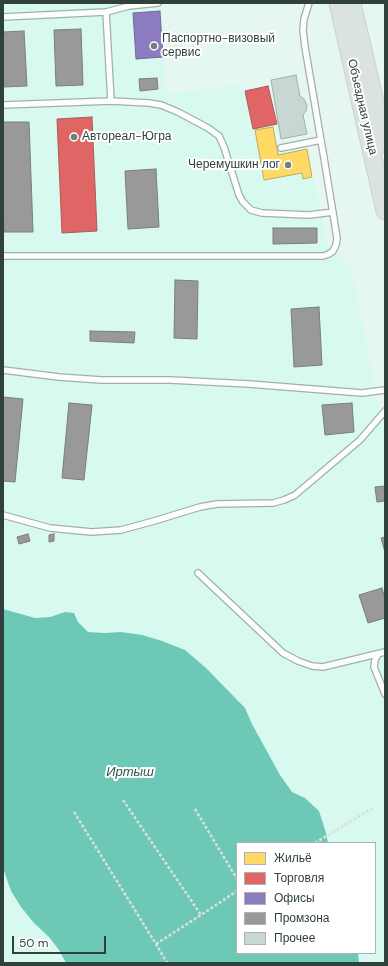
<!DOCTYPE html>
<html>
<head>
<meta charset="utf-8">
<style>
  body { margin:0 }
  #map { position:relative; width:388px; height:966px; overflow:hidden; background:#e6f7f2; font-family:"DM Sans",sans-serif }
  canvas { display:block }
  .frame { position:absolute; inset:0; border:4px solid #30403c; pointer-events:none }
  .legend { position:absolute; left:236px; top:842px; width:140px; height:112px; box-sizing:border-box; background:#fff; border:1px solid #acb3b1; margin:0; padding:5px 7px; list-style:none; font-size:12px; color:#30403c }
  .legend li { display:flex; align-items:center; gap:8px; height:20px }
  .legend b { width:20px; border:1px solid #acb3b1 }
  .scale { position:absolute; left:12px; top:936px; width:94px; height:18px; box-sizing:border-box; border:2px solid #30403c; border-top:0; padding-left:5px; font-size:12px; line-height:14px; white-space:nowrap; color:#30403c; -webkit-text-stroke:3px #fff; paint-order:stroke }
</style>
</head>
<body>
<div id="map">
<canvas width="388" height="966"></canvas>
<div class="frame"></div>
<ul class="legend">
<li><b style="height:11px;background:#ffd966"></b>Жильё</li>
<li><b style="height:11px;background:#e06666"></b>Торговля</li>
<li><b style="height:11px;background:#8e7cc3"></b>Офисы</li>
<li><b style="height:11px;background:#999"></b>Промзона</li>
<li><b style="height:11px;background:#c8d7d3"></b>Прочее</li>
</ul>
<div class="scale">50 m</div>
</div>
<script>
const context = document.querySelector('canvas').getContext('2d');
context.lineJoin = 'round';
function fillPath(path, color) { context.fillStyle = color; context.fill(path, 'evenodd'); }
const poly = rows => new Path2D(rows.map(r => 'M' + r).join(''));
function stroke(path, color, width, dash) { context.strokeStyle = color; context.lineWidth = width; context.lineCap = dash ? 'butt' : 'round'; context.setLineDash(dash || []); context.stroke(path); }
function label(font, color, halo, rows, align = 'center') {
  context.font = font + ' "DM Sans",sans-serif'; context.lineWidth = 4; context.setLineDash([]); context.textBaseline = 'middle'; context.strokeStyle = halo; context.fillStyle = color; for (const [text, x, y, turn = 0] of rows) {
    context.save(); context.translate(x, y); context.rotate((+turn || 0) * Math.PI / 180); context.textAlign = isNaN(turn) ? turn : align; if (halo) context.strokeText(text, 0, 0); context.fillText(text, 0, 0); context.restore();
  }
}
const built = poly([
  [3,3,159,3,163,57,167,94,241,84,243,91,268,86,277,124,273,127,278,154,307,149,312,177,313,177,328,243,351,267,385,436,385,963,359,963,358,953,375,953,375,843,328,843,326,833,319,811,305,798,292,792,280,775,252,724,245,708,206,668,185,650,121,632,104,633,88,632,65,612,50,617,35,618,3,609],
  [3,868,11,891,21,907,34,923,49,937,59,950,66,963,3,963]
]);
const water = poly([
  [3,609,35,618,50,617,65,612,74,613,78,622,88,632,104,633,121,632,142,635,162,641,185,650,206,668,245,708,252,724,280,775,292,792,305,798,319,811,326,833,328,843,237,843,237,953,358,953,359,963,66,963,59,950,49,937,34,923,21,907,11,891,3,868]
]);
const homes = poly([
  [273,127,278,155,307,149,312,177,303,179,302,173,264,180,255,130,273,127]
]);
const shops = poly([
  [268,86,277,124,253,129,245,91,268,86],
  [92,117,97,231,62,233,57,119,92,117]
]);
const offices = poly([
  [160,11,163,57,136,59,133,13,160,11]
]);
const industry = poly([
  [81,29,83,85,56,86,54,30,81,29],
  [24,31,27,86,3,87,3,32,24,31],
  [157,78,158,89,140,91,139,79,157,78],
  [3,122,29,122,33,232,4,232,3,199,3,122],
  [156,169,159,227,128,229,125,171,156,169],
  [273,228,317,228,317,243,273,244,273,228],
  [175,280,198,281,197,339,174,338,175,280],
  [319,307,322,365,294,367,291,309,319,307],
  [90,331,135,332,134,343,90,341,90,331],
  [3,397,23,399,15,482,3,481,3,397],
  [69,403,92,405,84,480,62,478,69,403],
  [352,403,354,432,325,435,322,405,352,403],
  [385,486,385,501,377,502,375,487,385,486],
  [28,534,30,541,19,544,17,537,28,534],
  [54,534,54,541,49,542,49,535,54,534],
  [385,537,385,552,381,538,385,537],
  [382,588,385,599,385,618,368,623,359,595,382,588]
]);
const building = poly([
  [296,75,300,96,304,99,307,105,306,111,303,115,307,134,281,139,271,80,296,75]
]);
const path = poly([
  [123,800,201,915],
  [195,809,237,879],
  [74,812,156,944,167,963],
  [315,843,373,808],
  [156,944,201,915,237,891]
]);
const lane = poly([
  [106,12,111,101],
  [3,17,106,12,129,6,158,3],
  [3,105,111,101,149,103,161,105,178,112,208,128,219,136,224,147,239,195,243,202,251,210,262,213,309,215,333,212],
  [281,148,321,140],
  [3,256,323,256,329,254,333,251,336,245,337,238,324,158,305,47,303,30,304,19,309,3],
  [3,370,59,377,101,380,170,380,249,384,362,393,385,390],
  [3,515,50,528,92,532,121,530,154,521,200,507,217,504,273,503,284,500,295,495,360,440,385,411],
  [198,573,283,653,298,661,312,666,323,667,385,652],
  [378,654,375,660,374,667,385,694]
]);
const primary = poly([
  [338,3,385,211],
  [352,3,385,145]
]);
const markers = [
  [154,46,4,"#70807c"],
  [74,137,4,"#70807c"],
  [288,165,4,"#70807c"]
];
const poiNames = [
  ["Паспортно-визовый",162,39],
  ["сервис",162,53],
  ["Автореал-Югра",82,137],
  ["Черемушкин лог",280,165,"right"]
];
const streetNames = [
  ["Объездная улица",362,107,77]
];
const waterNames = [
  ["Иртыш",130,773]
];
fillPath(built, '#d7f9f0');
fillPath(water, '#6ec8b6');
fillPath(homes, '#ffd966');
stroke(homes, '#c1ab59', 1);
fillPath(shops, '#e06666');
stroke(shops, '#ab5b59', 1);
fillPath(offices, '#8e7cc3');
stroke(offices, '#726a9a', 1);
fillPath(industry, '#999');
stroke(industry, '#7a7e7d', 1);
fillPath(building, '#c8d7d3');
stroke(building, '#a2b1ad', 1);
stroke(lane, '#a1b0ac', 8);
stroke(primary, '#c9d2cf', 19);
stroke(path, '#d9dfde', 2.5, [3, 2]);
stroke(lane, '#fbfefd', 5.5);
stroke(primary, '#dae3e1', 17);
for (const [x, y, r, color] of markers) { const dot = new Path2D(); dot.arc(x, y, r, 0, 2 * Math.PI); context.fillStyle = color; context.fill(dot); stroke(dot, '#fff', 1.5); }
label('12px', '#30403c', '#fff', poiNames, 'left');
label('12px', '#30403c', '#fff', streetNames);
label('italic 13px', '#28594e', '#fff', waterNames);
</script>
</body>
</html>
